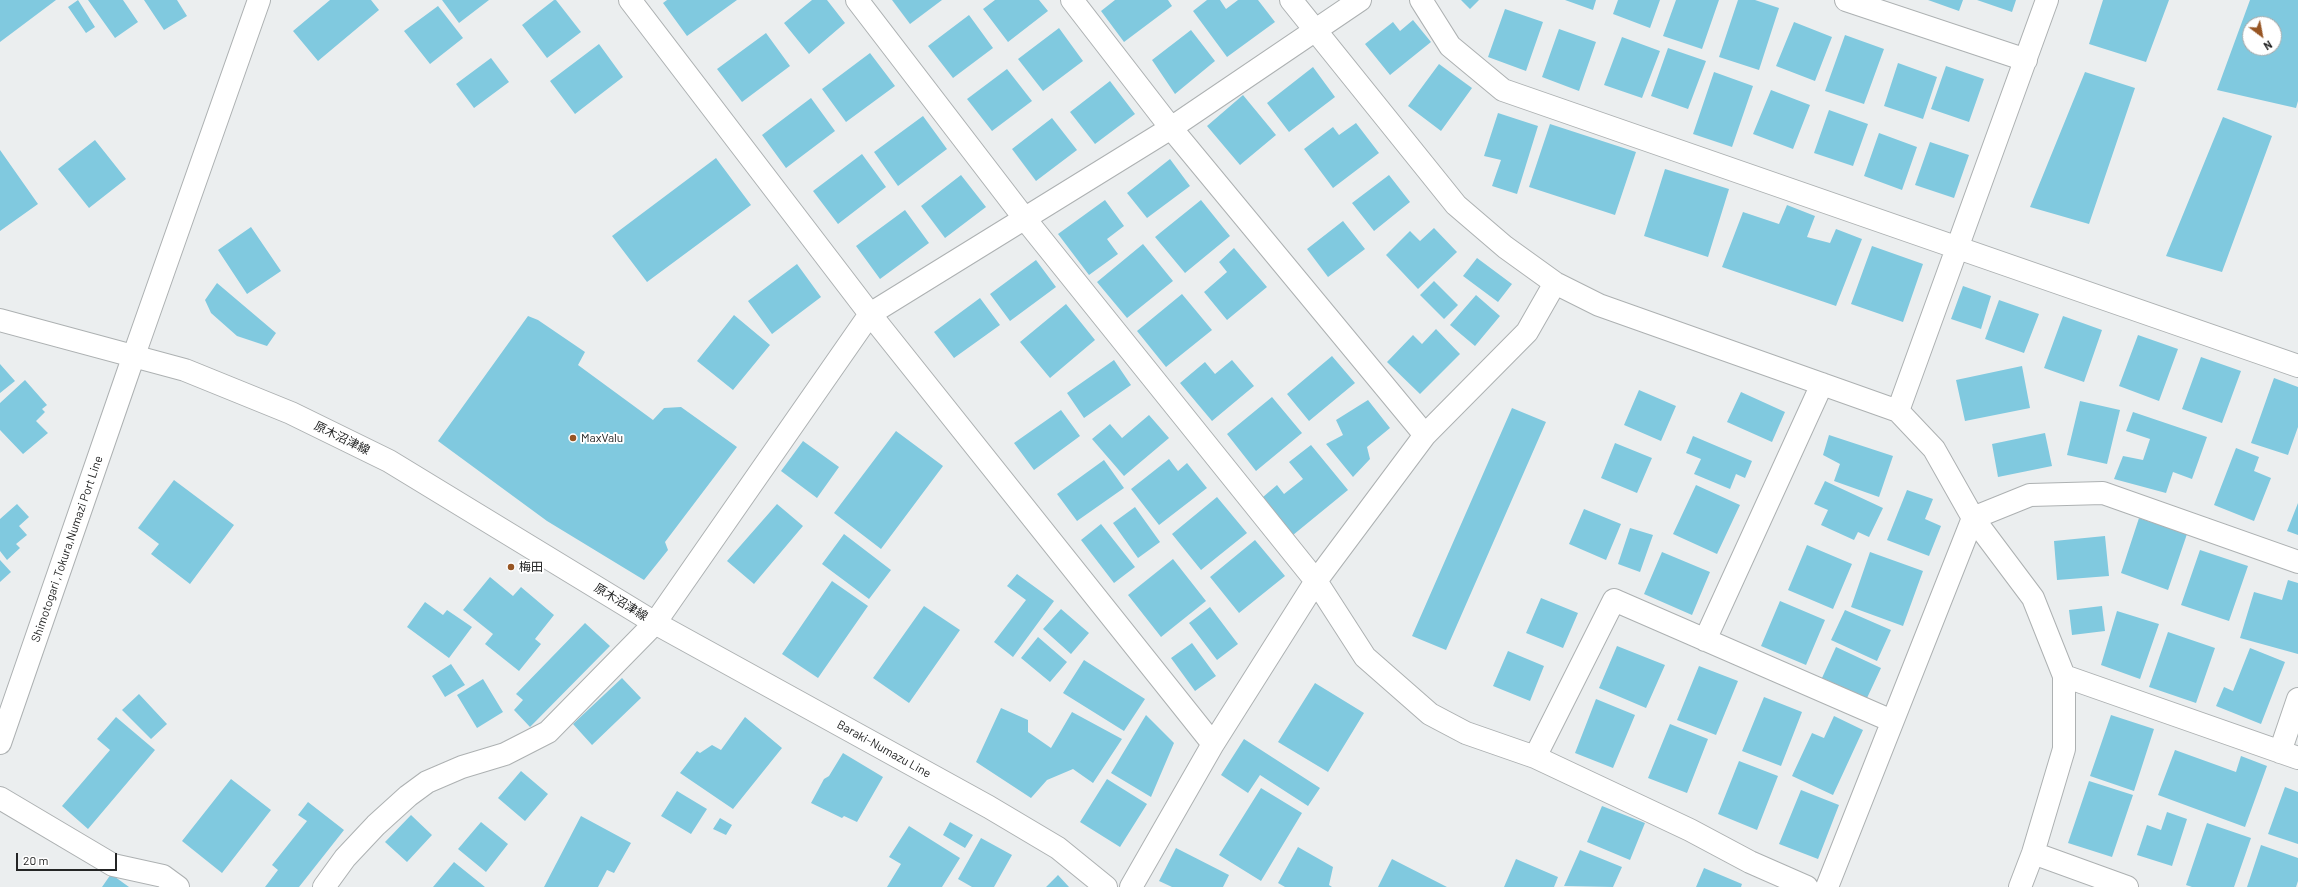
<!DOCTYPE html>
<html>
<head>
<meta charset="utf-8">
<style>
  body { margin:0 }
  #map { position:relative; width:2298px; height:887px; overflow:hidden; background:#ebeeef; font-family:Barlow,sans-serif }
  canvas { display:block }
  .north { position:absolute; left:2242px; top:16px; width:40px; height:40px; box-sizing:border-box; background:#fff; border:1px solid #a7a8a8; border-radius:50%; rotate:148deg; font-size:11px; font-weight:700; line-height:16px; text-align:center; color:#242525 }
  .north::after { content:''; display:block; margin:auto; width:14px; height:18px; background:#975523; clip-path:polygon(50% 0,100% 100%,50% 72%,0 100%) }
  .scale { position:absolute; left:16px; top:853px; width:101px; height:18px; box-sizing:border-box; border:2px solid #242525; border-top:0; padding-left:5px; font-size:12px; line-height:14px; white-space:nowrap; color:#242525; -webkit-text-stroke:3px #fff; paint-order:stroke }
</style>
</head>
<body>
<div id="map">
<canvas width="2298" height="887"></canvas>
<div class="north">N</div>
<div class="scale">20 m</div>
</div>
<script>
const context = document.querySelector('canvas').getContext('2d');
context.lineJoin = 'round';
function fillPath(path, color) { context.fillStyle = color; context.fill(path, 'evenodd'); }
const poly = rows => new Path2D(rows.map(r => 'M' + r).join(''));
function stroke(path, color, width, dash) { context.strokeStyle = color; context.lineWidth = width; context.lineCap = dash ? 'butt' : 'round'; context.setLineDash(dash || []); context.stroke(path); }
function label(font, color, halo, rows, align = 'center') {
  context.font = font + ' Barlow,"Noto Sans JP",sans-serif'; context.lineWidth = 4; context.setLineDash([]); context.textBaseline = 'middle'; context.strokeStyle = halo; context.fillStyle = color; for (const [text, x, y, turn = 0] of rows) {
    context.save(); context.translate(x, y); context.rotate((+turn || 0) * Math.PI / 180); context.textAlign = isNaN(turn) ? turn : align; if (halo) context.strokeText(text, 0, 0); context.fillText(text, 0, 0); context.restore();
  }
}
const building = poly([
  [0,0,56,0,0,42],
  [78,0,95,27,86,33,68,7],
  [88,0,123,0,138,22,115,38],
  [144,0,177,0,187,16,164,30],
  [330,0,371,0,379,10,318,61,293,31],
  [442,0,489,0,459,23],
  [554,0,556,0,581,32,547,58,522,25],
  [667,0,737,0,687,36,663,3],
  [812,0,827,0,845,23,809,54,784,23],
  [892,0,942,0,910,24],
  [995,0,1039,0,1048,11,1008,42,983,9],
  [1115,0,1168,0,1172,6,1124,42,1101,11],
  [1207,0,1220,0,1226,9,1238,0,1258,0,1275,22,1227,57,1193,11],
  [1461,0,1479,0,1470,9],
  [1565,0,1596,0,1593,10],
  [1618,0,1660,0,1650,28,1613,14],
  [1676,0,1719,0,1702,49,1663,36],
  [1738,0,1755,0,1779,8,1759,70,1719,57],
  [1928,0,1963,0,1959,11],
  [1977,0,2016,0,2012,12],
  [2103,0,2169,0,2146,62,2089,44],
  [2250,0,2298,0,2298,101,2296,108,2217,90],
  [2250,24,2274,24,2274,48,2250,48],
  [438,6,463,38,430,64,404,31],
  [1505,9,1543,22,1526,71,1488,57],
  [969,15,993,48,953,78,928,46],
  [1413,20,1431,42,1390,75,1365,44,1393,22,1400,31],
  [1794,22,1832,37,1815,81,1776,66],
  [1059,28,1083,61,1043,91,1018,59],
  [1559,29,1596,42,1579,91,1542,77],
  [1191,30,1215,61,1175,94,1152,60],
  [766,33,790,66,742,102,717,69],
  [1845,35,1884,49,1864,104,1825,91],
  [1622,37,1660,51,1642,98,1604,85],
  [599,44,623,77,575,114,550,81],
  [1668,48,1706,61,1688,109,1651,96],
  [870,53,895,86,846,122,822,89],
  [491,58,509,82,474,108,456,84],
  [1898,63,1937,77,1923,119,1884,106],
  [1439,64,1472,88,1441,131,1408,106],
  [1946,66,1984,79,1969,122,1931,109],
  [1313,67,1335,97,1289,132,1267,103],
  [1007,69,1032,101,992,131,967,99],
  [1714,72,1753,86,1732,147,1693,134],
  [2085,72,2135,88,2089,224,2030,207],
  [1110,81,1135,114,1095,144,1070,112],
  [1771,90,1810,105,1793,149,1753,134],
  [1243,95,1276,135,1240,165,1207,126],
  [811,98,835,131,786,168,762,135],
  [1829,110,1868,124,1853,166,1814,153],
  [1498,113,1538,126,1517,194,1492,186,1501,160,1484,156],
  [923,116,947,149,898,186,874,152],
  [2223,117,2272,136,2222,272,2166,256],
  [1052,118,1077,150,1036,181,1012,149],
  [1356,123,1379,153,1333,188,1304,149,1333,127,1339,135],
  [1550,124,1636,152,1615,215,1529,187],
  [1879,133,1917,147,1902,190,1864,176],
  [95,140,126,179,89,208,58,169],
  [1930,142,1969,155,1954,198,1915,185],
  [0,150,38,204,0,231],
  [862,154,886,187,838,224,813,191],
  [716,158,751,205,647,282,612,236],
  [1170,159,1190,186,1147,218,1127,193],
  [1665,169,1729,189,1708,257,1644,236],
  [961,175,986,207,945,238,921,206],
  [1389,175,1410,202,1374,231,1352,203],
  [1105,200,1124,226,1107,239,1118,254,1089,275,1058,234],
  [1201,200,1230,236,1185,273,1155,237],
  [1787,205,1815,216,1807,237,1830,243,1836,229,1862,239,1836,306,1722,267,1743,212,1779,224],
  [905,210,929,243,880,279,856,246],
  [1343,221,1365,249,1328,277,1307,249],
  [251,227,281,271,247,294,218,250],
  [1434,228,1457,252,1418,289,1386,255,1410,231,1420,241],
  [1143,244,1173,281,1127,318,1097,282],
  [1872,246,1923,264,1903,322,1851,304],
  [1234,248,1267,287,1227,320,1204,292,1227,272,1219,262],
  [1477,258,1512,284,1498,302,1463,276],
  [1036,260,1056,287,1010,321,990,294],
  [797,264,821,297,772,334,748,301],
  [1434,281,1458,305,1444,319,1420,295],
  [217,283,276,333,267,346,237,336,211,313,205,300],
  [1963,286,1991,296,1981,329,1951,319],
  [1182,294,1212,330,1166,367,1137,331],
  [1476,295,1500,316,1475,346,1450,325],
  [980,298,1000,325,954,358,934,332],
  [1999,300,2039,314,2024,353,1985,339],
  [1066,304,1095,340,1050,378,1020,342],
  [734,315,770,345,733,390,697,361],
  [528,316,538,320,585,352,578,365,653,420,664,408,681,407,737,447,665,542,668,550,644,580,547,521,438,441],
  [2063,316,2102,330,2084,382,2044,368],
  [1436,329,1460,354,1420,394,1387,362,1413,335,1422,344],
  [2138,335,2178,349,2159,401,2119,386],
  [1332,356,1355,383,1309,421,1287,394],
  [2201,357,2241,371,2222,423,2182,409],
  [1114,360,1131,385,1084,418,1067,393],
  [1232,360,1254,386,1212,421,1180,383,1205,362,1215,374],
  [0,364,15,381,0,393],
  [2022,366,2030,408,1965,421,1956,380],
  [2274,378,2298,387,2298,427,2288,455,2251,443],
  [25,380,47,405,42,409,45,412,36,421,48,433,23,454,0,430,0,403],
  [1639,390,1676,406,1661,441,1624,425],
  [1741,392,1785,412,1772,442,1727,422],
  [1272,397,1302,433,1256,471,1227,434],
  [1368,400,1390,428,1367,447,1370,459,1353,477,1326,444,1343,435,1336,420],
  [2080,401,2120,410,2107,464,2067,455],
  [1512,408,1546,422,1446,650,1412,636],
  [1061,410,1080,436,1034,470,1014,443],
  [2133,412,2207,437,2192,479,2173,472,2166,493,2114,479,2123,456,2143,460,2150,439,2126,431],
  [1149,415,1169,438,1124,476,1092,439,1110,424,1122,438],
  [896,431,943,466,881,549,834,513],
  [2045,433,2052,466,1998,477,1992,444],
  [1829,435,1893,456,1879,497,1834,481,1840,464,1823,455],
  [1693,436,1752,461,1745,478,1736,474,1730,489,1694,474,1701,459,1686,453],
  [803,441,839,467,817,498,781,471],
  [1615,443,1652,458,1637,493,1601,478],
  [1311,445,1348,490,1293,535,1263,497,1277,485,1284,494,1303,479,1289,462],
  [2236,448,2259,457,2254,471,2271,478,2254,521,2214,505],
  [1169,459,1178,471,1187,463,1207,488,1159,525,1131,489],
  [1104,460,1124,488,1077,521,1057,494],
  [174,480,234,525,190,584,151,554,159,544,138,528],
  [1825,481,1883,508,1869,537,1858,532,1854,540,1821,525,1828,510,1814,504],
  [1696,485,1740,505,1717,554,1673,534],
  [1907,490,1933,499,1925,519,1941,526,1929,556,1887,540],
  [1217,497,1247,533,1201,570,1172,534],
  [2298,503,2298,535,2287,531],
  [17,504,29,517,19,526,27,535,16,544,20,548,7,560,0,551,0,519],
  [777,504,803,526,754,584,727,561],
  [1135,507,1160,542,1138,558,1113,523],
  [1584,509,1621,524,1606,560,1569,544],
  [2139,518,2187,534,2168,590,2121,573],
  [1101,524,1135,567,1114,583,1081,540],
  [1630,528,1653,535,1640,572,1618,564],
  [844,534,891,570,869,599,822,564],
  [2105,536,2109,576,2057,580,2054,541],
  [1255,540,1285,576,1239,613,1210,577],
  [1807,545,1852,564,1833,609,1788,590],
  [2200,550,2248,566,2229,621,2181,605],
  [1662,552,1710,572,1692,615,1644,594],
  [1870,552,1923,571,1903,626,1851,607],
  [1173,559,1206,601,1161,637,1128,595],
  [0,560,11,572,0,582],
  [1017,574,1054,601,1013,657,994,642,1026,600,1007,586],
  [490,577,513,596,521,587,554,615,535,639,541,644,519,671,485,644,493,634,463,610],
  [2288,580,2298,583,2298,654,2240,638,2254,592,2282,600],
  [832,581,868,606,818,678,782,654],
  [1541,598,1578,613,1563,648,1526,633],
  [1780,601,1825,620,1806,665,1761,646],
  [425,602,443,615,447,610,472,627,449,658,407,627],
  [924,606,960,630,909,703,873,678],
  [2102,606,2105,631,2072,635,2069,610],
  [1210,607,1238,644,1217,660,1189,623],
  [1061,609,1089,633,1071,654,1043,629],
  [1845,610,1891,630,1877,661,1831,640],
  [2117,611,2159,624,2140,679,2101,665],
  [585,623,610,646,530,727,514,710,523,700,516,694],
  [2168,632,2215,648,2196,703,2149,687],
  [1038,637,1067,662,1050,682,1021,658],
  [1192,643,1216,676,1195,691,1171,658],
  [1617,646,1665,665,1646,708,1599,688],
  [1836,647,1881,668,1867,698,1822,678],
  [2250,648,2285,662,2261,724,2216,706,2224,687,2233,691],
  [1508,651,1544,666,1530,701,1493,686],
  [1084,660,1145,699,1124,731,1063,693],
  [451,664,465,685,445,697,432,676],
  [1699,666,1738,681,1716,735,1677,720],
  [622,678,641,698,592,745,573,724],
  [483,679,503,712,477,728,457,695],
  [1315,683,1364,713,1328,772,1278,742],
  [139,694,167,724,151,739,122,710],
  [1764,697,1802,712,1781,766,1742,751],
  [1596,699,1635,715,1613,768,1575,753],
  [1001,708,1028,720,1028,732,1051,748,1072,712,1122,739,1093,783,1073,769,1047,780,1031,798,976,762],
  [1146,715,1174,743,1151,797,1111,773],
  [2111,715,2154,729,2134,791,2090,776],
  [1834,716,1863,730,1833,795,1792,776,1812,733,1824,738],
  [116,717,155,750,88,829,62,806,110,750,97,739],
  [745,717,782,748,733,809,680,773,697,751,700,753,712,745,721,750],
  [1670,724,1708,739,1687,793,1648,778],
  [1244,739,1320,788,1308,806,1260,775,1248,793,1221,775],
  [2175,750,2236,772,2241,756,2267,766,2245,827,2158,795],
  [843,753,883,777,857,822,844,816,842,818,811,803,824,779,829,776],
  [1739,761,1778,776,1757,830,1718,814],
  [521,771,548,794,525,821,498,798],
  [231,779,271,810,222,873,182,841],
  [1107,779,1147,804,1120,847,1080,822],
  [2089,781,2133,795,2112,857,2068,843],
  [2285,787,2298,792,2298,844,2268,834],
  [1261,788,1302,813,1261,881,1219,855],
  [1801,790,1839,805,1818,859,1779,844],
  [677,791,707,809,691,834,661,816],
  [308,802,344,830,299,887,265,887,278,870,272,865,307,821,298,815],
  [1602,806,1645,823,1630,860,1587,842],
  [2167,812,2187,819,2172,866,2137,855,2147,825,2161,830],
  [411,815,432,835,407,862,385,842],
  [581,816,631,843,614,873,607,870,598,887,544,887],
  [720,818,732,825,726,835,713,829],
  [481,822,508,844,486,872,458,849],
  [950,822,973,835,965,848,943,835],
  [2207,823,2251,838,2234,887,2192,887,2186,885],
  [909,826,960,858,942,887,887,887,901,864,889,857],
  [981,838,1012,855,994,887,972,887,958,879],
  [2261,845,2298,858,2298,881,2296,887,2247,887],
  [1298,847,1333,867,1329,885,1332,887,1285,887,1278,883],
  [1176,848,1229,875,1223,887,1172,887,1159,881],
  [1580,850,1622,867,1613,887,1564,886],
  [1392,859,1447,887,1378,887],
  [1516,859,1558,877,1554,887,1504,887],
  [454,862,485,887,433,887],
  [1704,868,1742,884,1741,887,1696,887],
  [111,874,129,887,102,887],
  [1058,875,1069,887,1046,887]
]);
const minor = poly([
  [630,0,870,314,1213,744],
  [857,0,1025,219,1316,581,1365,657,1430,714,1466,733,1535,757,1690,830,1750,862,1807,887],
  [1072,0,1171,128,1425,435],
  [1291,0,1456,205,1505,247,1555,283,1599,305,1898,411,1934,449,1973,518,2033,598,2064,676,2064,749,2033,853,2020,887],
  [1421,0,1450,46,1503,90,2298,366],
  [1846,0,2026,60],
  [134,355,259,0],
  [1898,411,2047,0],
  [1705,640,1822,384],
  [2064,676,2298,758],
  [2280,752,2298,699],
  [1535,757,1614,600,1892,721],
  [0,798,113,865,163,876,178,887],
  [2033,853,2127,887],
  [324,887,345,858,376,825,408,796,427,782,462,767,505,754,548,732,655,623,870,314,1171,128,1360,0],
  [1131,887,1213,744,1316,581,1425,435,1527,332,1555,283],
  [1827,887,1973,518,2030,495,2103,493,2298,562]
]);
const major = poly([
  [0,320,185,370,291,413,389,461,655,623,989,807,1058,848,1106,887],
  [0,743,134,355]
]);
const markers = [
  [573,438,4,"#975523"],
  [511,567,4,"#975523"]
];
const streetNames = [
  ["原木沼津線",342,438,26],
  ["Shimotogari ,Tokura,Numazi Port Line",67,549,-71],
  ["原木沼津線",621,602,31],
  ["Baraki-Numazu Line",884,749,29]
];
const poiNames = [
  ["MaxValu",581,438],
  ["梅田",519,567]
];
fillPath(building, '#80c9df');
stroke(minor, '#adb1b2', 24);
stroke(major, '#adb1b2', 24);
stroke(minor, '#fff', 22);
stroke(major, '#fff', 22);
for (const [x, y, r, color] of markers) { const dot = new Path2D(); dot.arc(x, y, r, 0, 2 * Math.PI); context.fillStyle = color; context.fill(dot); stroke(dot, '#fff', 1.5); }
label('12px', '#242525', '#fff', streetNames);
label('12px', '#242525', '#fff', poiNames, 'left');
</script>
</body>
</html>
